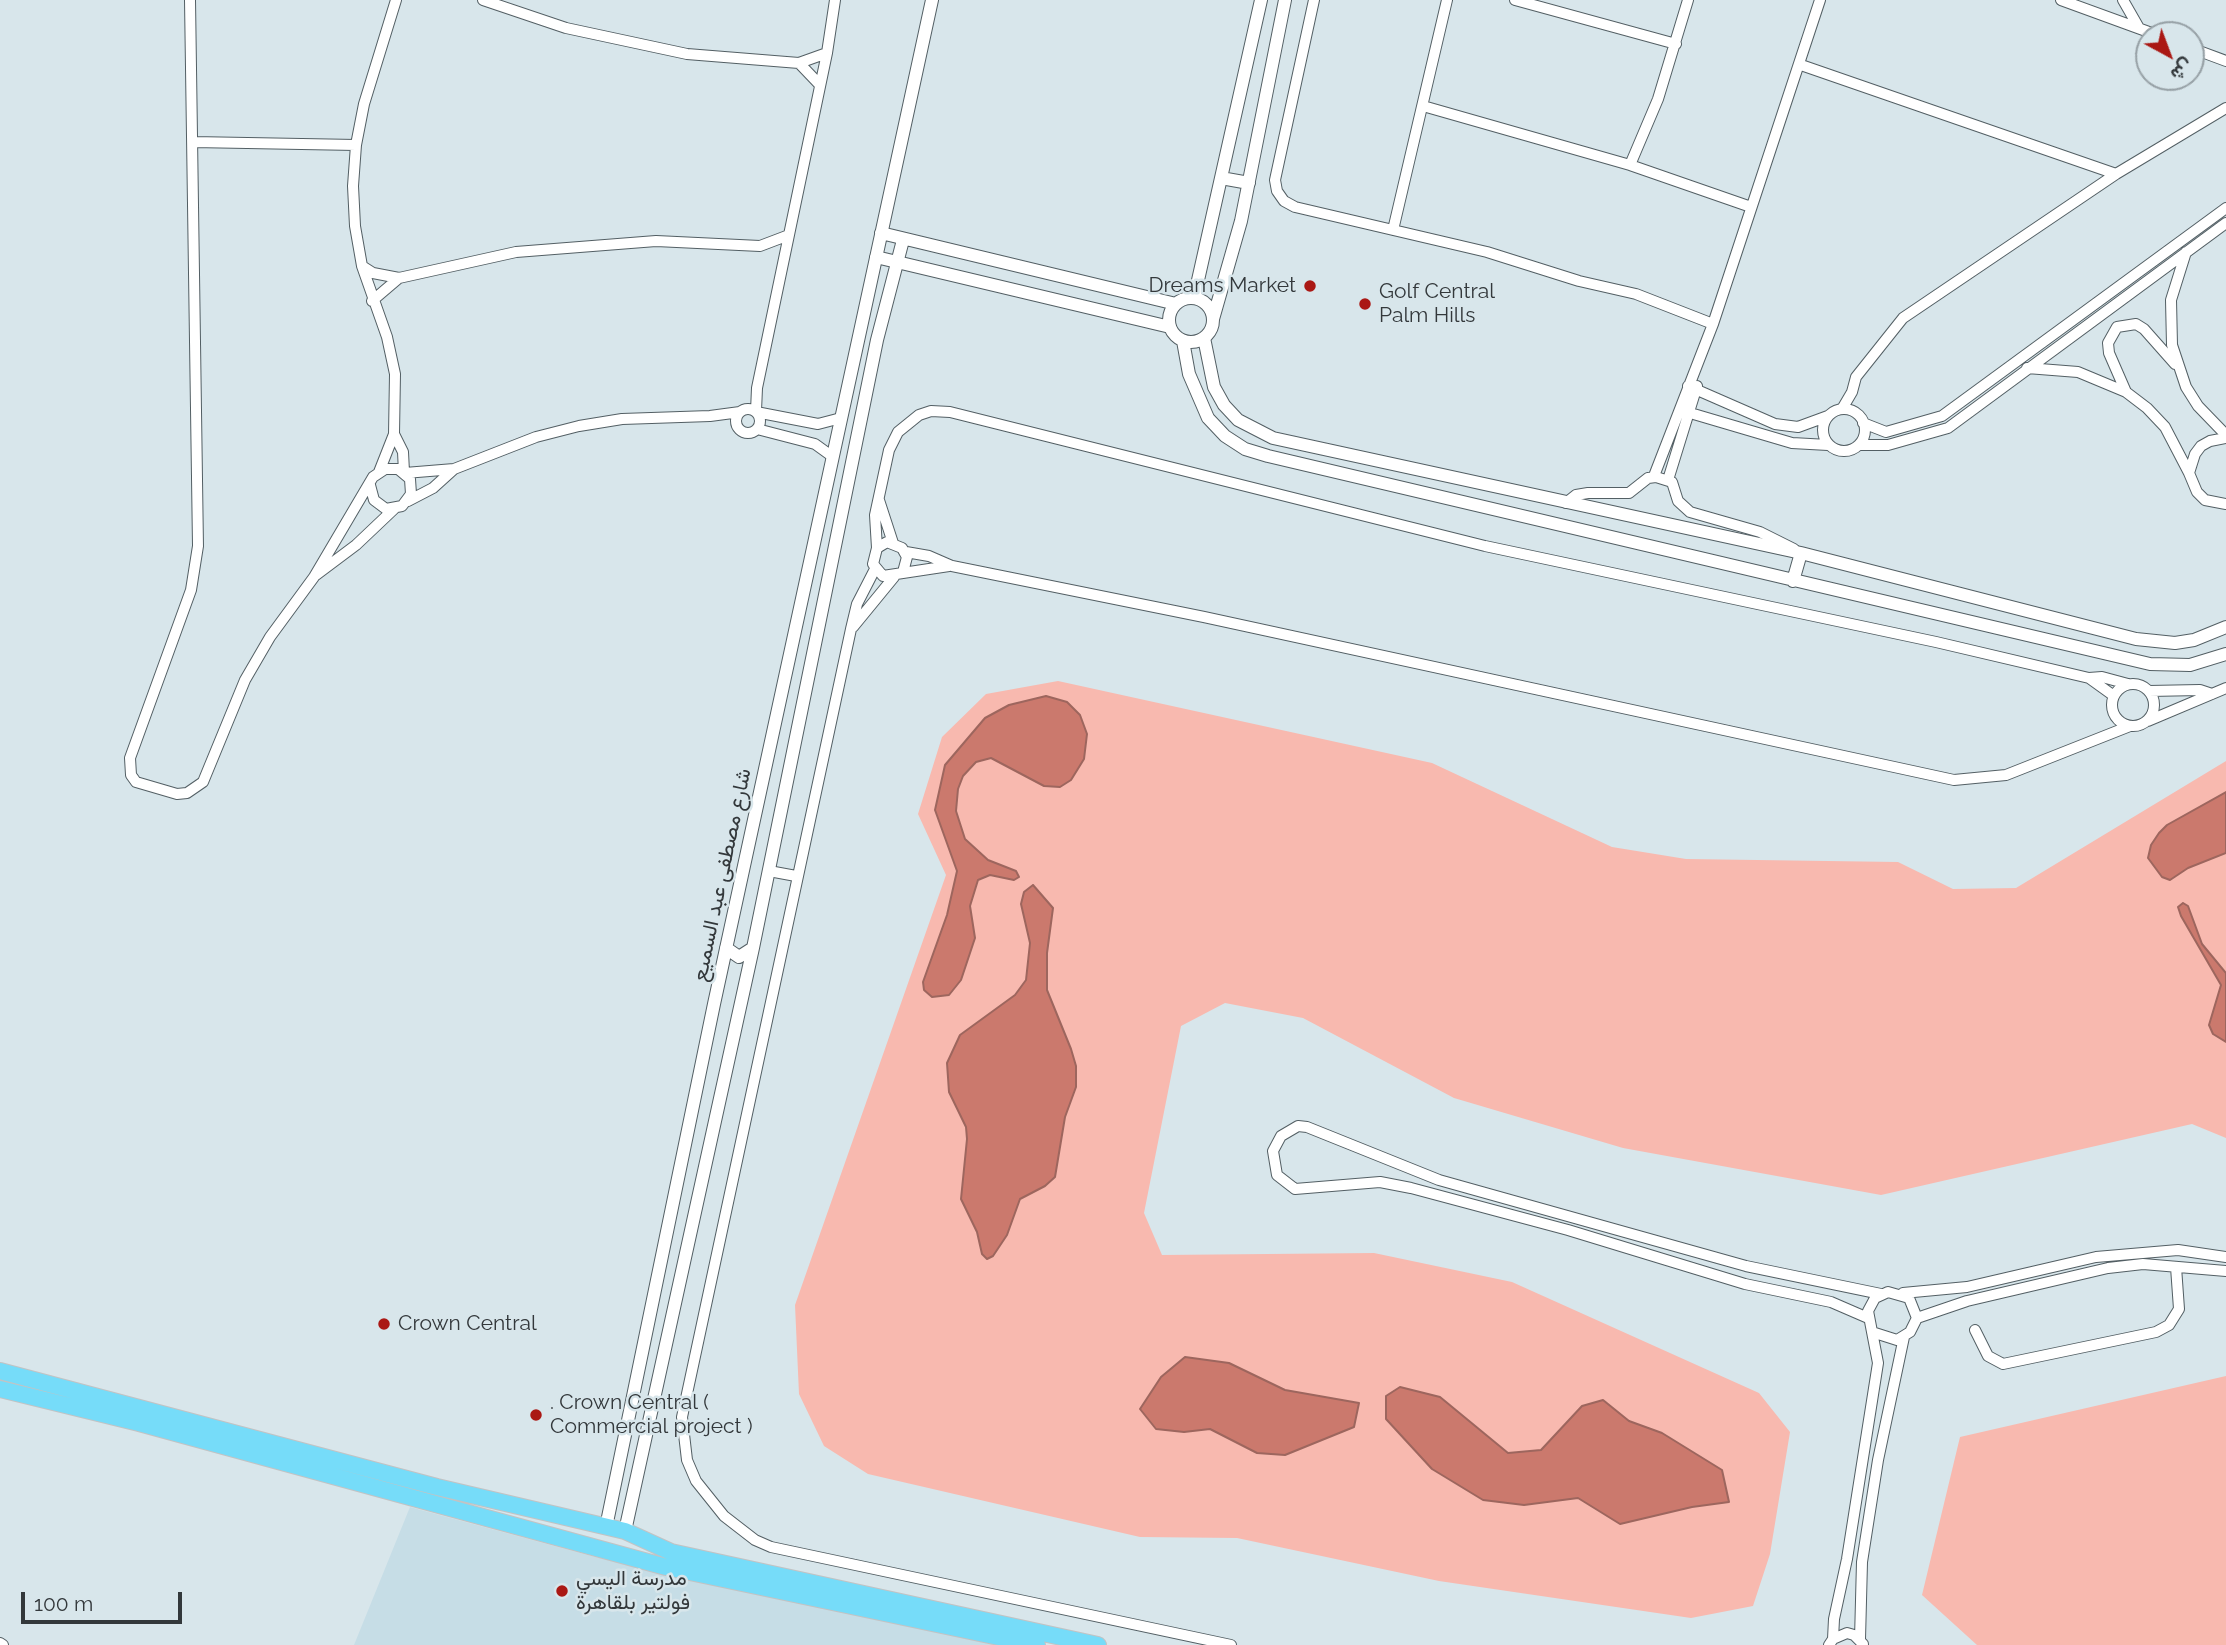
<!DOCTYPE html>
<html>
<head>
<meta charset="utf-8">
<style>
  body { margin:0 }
  #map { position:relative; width:2226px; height:1645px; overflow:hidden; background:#d8e6eb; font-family:Raleway,Vazirmatn,sans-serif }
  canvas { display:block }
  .north { position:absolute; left:2135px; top:21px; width:70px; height:70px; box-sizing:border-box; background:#d8e6eb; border:2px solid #96a0a5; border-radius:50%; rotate:139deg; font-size:19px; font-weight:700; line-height:28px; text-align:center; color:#33383b }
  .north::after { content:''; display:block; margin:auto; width:24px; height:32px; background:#aa1814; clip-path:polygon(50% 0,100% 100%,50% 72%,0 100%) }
  .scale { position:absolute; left:21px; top:1592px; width:161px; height:32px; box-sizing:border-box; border:4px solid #33383b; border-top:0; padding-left:9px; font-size:21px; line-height:24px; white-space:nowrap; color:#33383b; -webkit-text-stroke:5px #d8e6eb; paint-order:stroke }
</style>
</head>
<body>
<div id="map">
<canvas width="2226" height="1645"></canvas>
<div class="north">ش</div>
<div class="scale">100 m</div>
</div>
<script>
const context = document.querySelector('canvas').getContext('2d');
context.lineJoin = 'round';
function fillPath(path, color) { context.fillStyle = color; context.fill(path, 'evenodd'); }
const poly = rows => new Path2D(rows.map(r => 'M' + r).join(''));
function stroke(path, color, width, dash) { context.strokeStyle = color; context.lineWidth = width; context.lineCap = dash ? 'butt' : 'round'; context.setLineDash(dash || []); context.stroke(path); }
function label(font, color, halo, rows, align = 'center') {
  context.font = font + ' Raleway,Vazirmatn,sans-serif'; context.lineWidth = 5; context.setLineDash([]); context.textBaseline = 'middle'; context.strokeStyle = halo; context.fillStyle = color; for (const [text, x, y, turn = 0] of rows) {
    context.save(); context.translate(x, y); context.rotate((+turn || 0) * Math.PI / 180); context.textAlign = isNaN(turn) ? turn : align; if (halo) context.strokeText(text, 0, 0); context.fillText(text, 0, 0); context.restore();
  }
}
const built = poly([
  [410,1507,595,1557,995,1645,354,1645]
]);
const green = poly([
  [1058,681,1432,763,1612,847,1686,859,1898,862,1953,889,2016,888,2226,761,2226,1138,2192,1124,1881,1195,1623,1148,1454,1098,1303,1018,1225,1003,1181,1026,1144,1213,1162,1255,1374,1253,1512,1282,1759,1393,1790,1432,1770,1554,1753,1606,1691,1618,1439,1581,1237,1538,1140,1537,868,1474,824,1446,799,1394,795,1305,946,875,918,814,942,737,986,694],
  [2226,1376,2226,1645,1977,1645,1922,1595,1960,1437]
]);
const water = poly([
  [1046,696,1067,702,1080,715,1087,734,1084,759,1071,780,1060,787,1044,786,991,758,976,762,963,776,958,789,956,811,965,839,988,860,1016,871,1019,877,1014,880,990,875,978,880,970,906,975,938,961,980,949,995,932,997,924,990,923,982,947,915,957,871,935,810,945,765,985,718,1009,705,1046,696],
  [2226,792,2226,853,2188,868,2170,880,2162,877,2148,858,2151,845,2159,833,2167,825,2226,792],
  [1033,885,1053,908,1047,953,1047,990,1071,1049,1076,1066,1076,1087,1065,1117,1055,1177,1045,1186,1020,1199,1007,1235,993,1256,987,1259,982,1254,977,1232,961,1199,967,1139,966,1127,949,1092,947,1063,960,1035,1015,995,1026,980,1030,943,1021,904,1024,892,1033,885],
  [2183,903,2188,906,2202,944,2226,973,2226,1042,2213,1034,2209,1025,2221,985,2181,916,2178,907,2183,903],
  [1185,1357,1229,1363,1285,1390,1359,1403,1354,1427,1285,1455,1257,1453,1210,1429,1184,1432,1156,1429,1140,1409,1161,1377,1185,1357],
  [1400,1387,1440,1397,1508,1453,1541,1450,1582,1406,1603,1400,1629,1421,1662,1433,1722,1470,1729,1502,1692,1507,1620,1524,1578,1498,1524,1505,1483,1500,1432,1469,1386,1419,1386,1396,1400,1387]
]);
const minor = poly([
  [190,0,198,546,191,590,130,758,131,775,136,782,177,794,187,793,203,782,245,680,270,637,314,577,373,477,385,469,398,469,410,479,411,494,402,506,386,509,374,500,370,485],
  [483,0,566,28,687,54,799,63,827,53],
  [1314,0,1275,180,1277,191,1284,201,1295,207,1487,252,1579,281,1636,294,1713,324],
  [1515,0,1676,44],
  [2061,0,2157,35],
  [2123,0,2139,28],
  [2191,48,2226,61],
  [799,63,820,85],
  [1801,65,2116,174],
  [1423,106,1630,165,1751,207],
  [193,142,356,145],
  [1630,165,1658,99,1688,0],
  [1393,230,1447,0],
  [2186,252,2171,300,2172,345,2186,387,2198,406,2226,435],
  [362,266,373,273,399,278],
  [372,301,399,278,516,252,656,241,760,246,789,235],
  [2027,368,2078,372,2126,392,2147,408,2165,427,2189,473],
  [1688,386,1775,424,1798,427,1828,416],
  [2126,392,2109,353,2108,343,2117,327,2136,324,2144,329,2175,364],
  '736 421a12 12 0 1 1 24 0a12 12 0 1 1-24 0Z',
  [1842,409,1852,392,1856,377,1903,318,2116,174,2226,108],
  '1823 430a21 21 0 1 1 42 0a21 21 0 1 1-42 0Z',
  [1680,410,1792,443,1828,445],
  [756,411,757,388,827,53,835,0],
  [756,412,818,424,841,418],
  [1863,423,1886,432,1942,416,2226,208],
  [757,429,815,444,833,457],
  [394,434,403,452,404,472],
  [2226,438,2210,441,2201,446,2195,454,2189,473,2197,492,2205,500,2226,504],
  [1860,445,1888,445,1948,428,2226,223],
  [379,472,394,434,395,374,387,337,362,266,355,226,353,186,356,145,364,104,396,0],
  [405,473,454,469,536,437,579,426,622,419,710,416,740,412],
  [1654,476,1713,324,1820,0],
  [1668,480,1697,386],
  [879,500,893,543],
  [408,501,433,488,454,469],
  [1566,503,1576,495,1588,493,1629,493,1648,478,1656,477,1672,482,1678,501,1690,512,1760,532,1794,549],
  [877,548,875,515,889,450,898,432,919,415,931,411,950,412,1485,546,1936,642,2089,678,2102,677,2128,684],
  [906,552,929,556,952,566,1204,617,1954,780,2006,775,2130,726],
  [875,569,857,604,851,629,682,1417,687,1460,696,1481,724,1516,755,1540,771,1547,1231,1645],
  [903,572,907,557,902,548,887,542,877,548,873,564,883,576,949,566],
  [316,575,356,545,394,509],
  [853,627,894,577],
  [2089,678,2114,696],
  '2112 705a21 21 0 1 1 42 0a21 21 0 1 1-42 0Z',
  [2149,691,2200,690,2212,694],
  [2148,721,2226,688],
  [769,871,796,876],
  [1903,1293,1967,1287,2096,1257,2178,1250,2226,1257],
  [1868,1318,1831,1302,1745,1284,1568,1230,1411,1188,1380,1182,1295,1189,1277,1175,1273,1151,1281,1136,1298,1126,1307,1127,1439,1180,1746,1266,1881,1294],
  [1917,1318,1967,1301,2108,1268,2143,1264,2226,1271],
  [1975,1330,1988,1356,2003,1364,2156,1332,2169,1325,2179,1309,2176,1267],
  [1833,1639,1834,1619,1847,1559,1878,1363,1868,1311,1875,1298,1888,1292,1909,1298,1917,1318,1910,1332,1897,1340,1875,1333],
  [1860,1639,1862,1562,1878,1460,1904,1337],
  [0,1643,3,1645],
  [1829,1645,1833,1639,1847,1633,1854,1635,1863,1644]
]);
const tertiary = poly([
  [1221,178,1249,183],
  [881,233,1176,304],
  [876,257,1170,327],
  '1169 320a22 22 0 1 1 44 0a22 22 0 1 1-44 0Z',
  [1194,298,1261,0],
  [1213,319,1241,221,1285,0],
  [1204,338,1214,387,1224,405,1238,420,1273,438,1801,553,2136,639,2175,643,2194,640,2226,627],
  [1183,341,1189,374,1208,418,1225,436,1245,449,1268,456,2150,664,2190,665,2226,654],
  [1793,581,1801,553],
  [726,948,739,957,753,948],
  [606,1527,714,1004,932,0],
  [625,1531,753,948,877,340,903,240]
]);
const primary = poly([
  [0,1371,437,1487,625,1531,671,1552,1098,1645],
  [0,1389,139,1423,666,1567,1037,1645]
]);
const markers = [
  [1310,286,7,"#aa1814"],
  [1365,304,7,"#aa1814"],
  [384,1324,7,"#aa1814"],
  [536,1415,7,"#aa1814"],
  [562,1591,7,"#aa1814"]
];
const poiNames = [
  ["Dreams Market",1296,286,"right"],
  ["Golf Central",1379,292],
  ["Palm Hills",1379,316],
  ["Crown Central",398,1324],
  [". Crown Central (",550,1403],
  ["Commercial project )",550,1427],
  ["مدرسة اليسي",576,1579],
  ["فولتير بلقاهرة",576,1603]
];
const streetNames = [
  ["شارع مصطفى عبد السميع",722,875,-78]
];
fillPath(built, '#c6dde6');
fillPath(green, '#f8b9af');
fillPath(water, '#cb796d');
stroke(water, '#9d665e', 2);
stroke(minor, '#535f64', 12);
stroke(tertiary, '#535f64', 14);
stroke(primary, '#c2c3c4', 18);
stroke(minor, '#fff', 10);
stroke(tertiary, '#fff', 12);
stroke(primary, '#76dcf9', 16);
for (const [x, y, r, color] of markers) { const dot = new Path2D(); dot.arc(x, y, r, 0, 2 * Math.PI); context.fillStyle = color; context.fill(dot); stroke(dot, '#d8e6eb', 2.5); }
label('21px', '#33383b', '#d8e6eb', poiNames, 'left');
label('21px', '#33383b', '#d8e6eb', streetNames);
</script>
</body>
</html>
